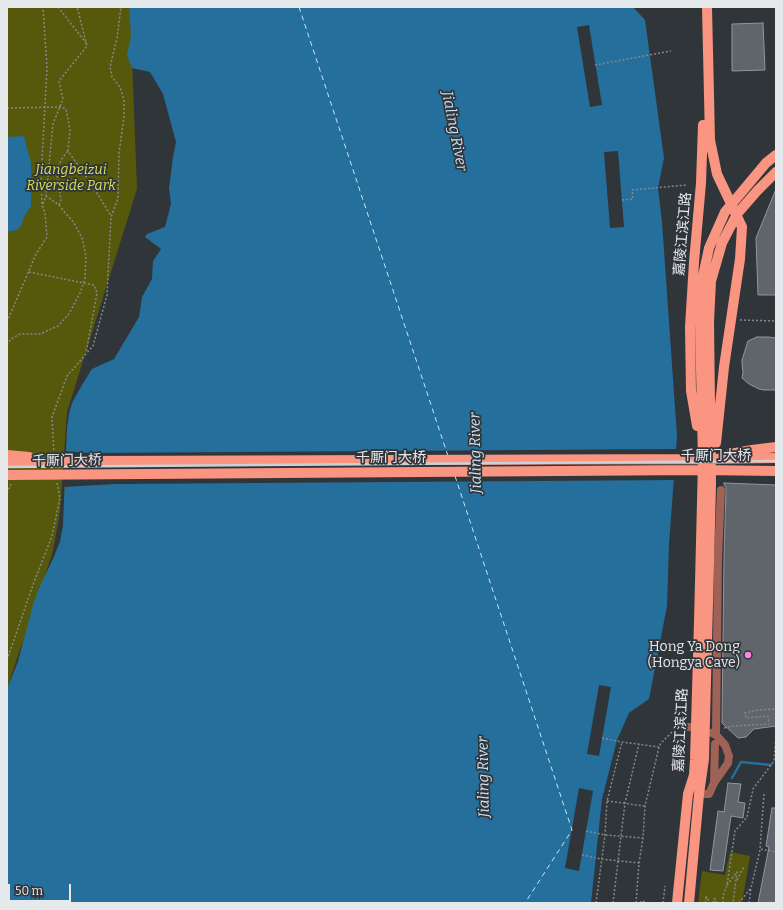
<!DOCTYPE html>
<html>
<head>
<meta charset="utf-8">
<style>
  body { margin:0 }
  #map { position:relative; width:783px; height:910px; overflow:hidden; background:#30353a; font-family:Bitter,serif }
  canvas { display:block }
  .frame { position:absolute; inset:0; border:8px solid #e5e9ec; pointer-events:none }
  .scale { position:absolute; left:8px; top:884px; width:63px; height:18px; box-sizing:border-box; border:2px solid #e5e9ec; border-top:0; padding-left:5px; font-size:12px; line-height:14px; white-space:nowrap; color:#e5e9ec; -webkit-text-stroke:3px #30353a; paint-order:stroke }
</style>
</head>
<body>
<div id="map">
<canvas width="783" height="910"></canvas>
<div class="frame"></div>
<div class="scale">50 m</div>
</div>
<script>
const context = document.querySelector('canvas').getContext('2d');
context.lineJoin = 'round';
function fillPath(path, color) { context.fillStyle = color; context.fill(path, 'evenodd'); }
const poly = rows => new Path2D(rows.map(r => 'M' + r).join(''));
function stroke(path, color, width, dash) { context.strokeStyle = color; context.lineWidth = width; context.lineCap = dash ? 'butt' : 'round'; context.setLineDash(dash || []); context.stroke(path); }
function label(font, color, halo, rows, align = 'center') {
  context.font = font + ' Bitter,"Noto Sans SC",serif'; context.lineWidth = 3.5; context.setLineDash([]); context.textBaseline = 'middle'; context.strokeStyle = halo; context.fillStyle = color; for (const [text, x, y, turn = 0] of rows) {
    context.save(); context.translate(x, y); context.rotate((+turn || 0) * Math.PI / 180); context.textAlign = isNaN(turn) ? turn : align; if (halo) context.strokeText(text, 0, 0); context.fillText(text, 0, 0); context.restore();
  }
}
const green = poly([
  [7,7,130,7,137,189,67,412,60,512,53,551,45,575,53,559,60,542,63,526,67,429,72,403,106,397,7,903],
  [23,640,18,662,8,686],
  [730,852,750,856,742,903,698,903,702,871,725,875]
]);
const water = poly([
  [129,7,633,7,645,20,664,158,658,188,662,222,677,436,669,544,667,606,649,699,629,713,617,740,602,799,591,903,7,903,7,689,18,662,34,601,40,586,53,559,60,542,63,526,67,429,69,414,72,403,82,385,92,369,114,359,139,317,142,297,152,279,153,261,161,249,145,237,147,234,165,227,171,204,169,188,173,157,176,142,163,94,150,72,132,68,127,55,131,35],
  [24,136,31,163,31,206,24,217,20,228,13,231,7,231,7,137]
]);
const pier = poly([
  [589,25,602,105,590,107,577,27],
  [618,151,624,227,610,228,604,152],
  [678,449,676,480,117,484,62,487,64,451,89,453],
  [599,685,611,687,599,756,587,754],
  [579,788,593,791,579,871,565,868]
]);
const stream = poly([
  [732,778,741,762,771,765]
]);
const ferry = poly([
  [299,7,448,456],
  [455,476,572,830,525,903]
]);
const building = poly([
  [763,23,765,70,732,71,732,24,763,23],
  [776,189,776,295,758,295,756,238,776,189],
  [757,337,769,337,776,338,776,390,764,390,759,389,749,384,742,378,743,372,742,364,742,360,748,341,757,337],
  [724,483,776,485,776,726,754,729,746,737,738,738,722,723,724,558,726,490,726,487,724,485,724,483],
  [728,783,741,784,738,802,745,803,743,818,731,816,723,871,710,870,718,811,724,812,728,783],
  [772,808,776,808,776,903,758,903,769,847,766,846,772,808]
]);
const path = poly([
  [58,7,86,43],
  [595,65,671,51],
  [7,108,60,107,66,109,70,130,68,151,92,185,111,216],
  [622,200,633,199,632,190,686,185],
  [43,204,46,196,53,124,63,99,59,81,87,46,77,7],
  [59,205,61,200,57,174,48,170,58,166,63,157,68,151],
  [29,272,94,285,97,293,86,353],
  [740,320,776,321],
  [7,322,36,254,47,237,45,213,42,205,41,178,47,68,43,7],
  [7,345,11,339,20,334,40,334,58,326,69,314,80,293,85,279,86,256,82,238,74,223,63,210,59,205,46,196],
  [54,454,52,417,67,376,93,346,107,295,111,217,118,198,119,153,124,117,124,100,120,87,112,77,110,67,117,38,121,7],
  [7,493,11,484],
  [7,660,34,582,52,536,60,498,57,483],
  [724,728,734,726,769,724,768,716,746,718,745,713,758,710,776,709],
  [602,738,622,742,659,747],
  [677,768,681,734],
  [764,794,760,849,776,852],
  [607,801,645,806],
  [586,831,605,835,643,838],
  [582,855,601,859,639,863],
  [737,880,744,867],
  [727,885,737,872,733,903],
  [706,898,706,897,708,898,708,903],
  [596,903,605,835,607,801,622,742],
  [613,903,625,803,639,744],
  [636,903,639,863,643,838,645,806,659,747,661,743,672,732,677,730],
  [641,903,641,901,647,902],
  [663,903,665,886],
  [705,903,706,898],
  [713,903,714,899,716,899,716,903],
  [723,903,723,896,727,885,735,831,747,817,753,789,774,761,776,735],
  [736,903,737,903],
  [739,903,750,889],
  [749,903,751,888,760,850]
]);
const minor = poly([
  [685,727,698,727,702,728],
  [716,735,718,558,721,490],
  [714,783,715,744],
  [699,794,709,794,714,783,728,763,729,756,725,745,716,735,712,733]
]);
const major = poly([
  [707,7,710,140,717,174,742,227,740,259,724,367,716,443],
  [697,426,691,391,690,327,694,262,701,183,703,125],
  [730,454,752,450,776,447],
  [7,455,29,457],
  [7,463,88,461,699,459,776,458],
  [7,475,699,470,776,471],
  [677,903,688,794,694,775,695,760,699,622,703,462,700,322,701,285,709,248,725,212,766,163,776,155],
  [689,903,699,794,704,759,711,485,709,322,711,281,722,243,737,214,757,191,776,172]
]);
const rail = poly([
  [7,467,776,461]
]);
const markers = [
  [748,655,4,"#ff85df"]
];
const parkNames = [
  ["Jiangbeizui",71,170],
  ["Riverside Park",71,186]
];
const streetNames = [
  ["嘉陵江滨江路",683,234,-85],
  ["千厮门大桥",716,456],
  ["千厮门大桥",391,458],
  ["千厮门大桥",67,461,-1],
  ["嘉陵江滨江路",681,730,-87]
];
const poiNames = [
  ["Hong Ya Dong",740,647],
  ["(Hongya Cave)",740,663]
];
const waterNames = [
  ["Jialing River",454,131,79],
  ["Jialing River",476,453,-91],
  ["Jialing River",484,777,-91]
];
fillPath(green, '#56590b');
fillPath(water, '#246f9c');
fillPath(pier, '#30353a');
stroke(stream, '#246f9c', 2.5);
stroke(ferry, '#cee3f3', 1, [5, 4]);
fillPath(building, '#5f656b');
stroke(building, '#90969c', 1);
stroke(path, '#84898d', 1.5, [2, 2]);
stroke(minor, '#a06256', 8);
stroke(major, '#fa9582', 10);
stroke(rail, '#cdd1d5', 2.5);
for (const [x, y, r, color] of markers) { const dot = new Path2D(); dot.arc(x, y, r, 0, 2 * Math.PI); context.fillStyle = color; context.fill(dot); stroke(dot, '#30353a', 1.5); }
label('italic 14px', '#d7df59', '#30353a', parkNames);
label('14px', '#e5e9ec', '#30353a', streetNames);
label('14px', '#e5e9ec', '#30353a', poiNames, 'right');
label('italic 15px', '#cee3f3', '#30353a', waterNames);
</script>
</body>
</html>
